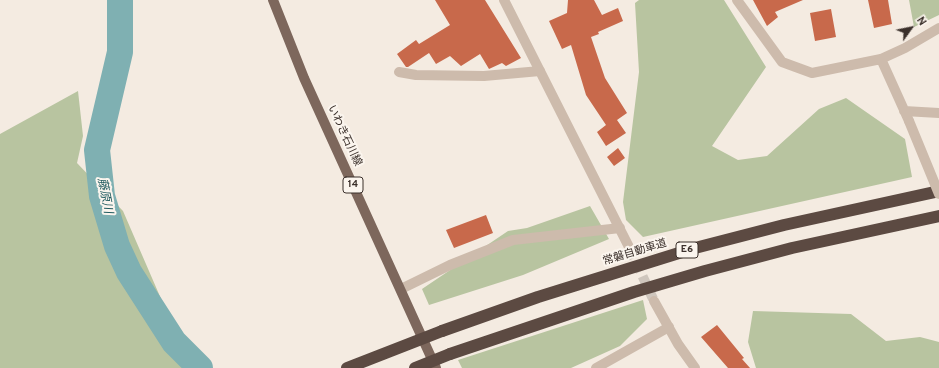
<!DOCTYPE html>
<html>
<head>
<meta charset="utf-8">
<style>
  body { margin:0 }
  #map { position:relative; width:939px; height:368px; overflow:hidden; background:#f4ebe1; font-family:Overpass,sans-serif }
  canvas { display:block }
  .north { position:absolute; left:891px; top:8px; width:40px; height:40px; -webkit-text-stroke:3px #fbf5ee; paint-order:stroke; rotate:57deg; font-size:11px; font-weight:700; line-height:16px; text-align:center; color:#3b302b }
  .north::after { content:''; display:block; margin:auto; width:14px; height:18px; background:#3b302b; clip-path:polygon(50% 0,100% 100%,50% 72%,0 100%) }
</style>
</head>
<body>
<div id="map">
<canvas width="939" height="368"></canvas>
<div class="north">N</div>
</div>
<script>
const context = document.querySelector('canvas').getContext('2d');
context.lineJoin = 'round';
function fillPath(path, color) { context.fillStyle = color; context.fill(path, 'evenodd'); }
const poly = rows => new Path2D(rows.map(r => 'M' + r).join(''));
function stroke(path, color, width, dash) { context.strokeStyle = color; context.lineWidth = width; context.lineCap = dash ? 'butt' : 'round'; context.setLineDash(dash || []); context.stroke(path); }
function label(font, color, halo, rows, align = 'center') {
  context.font = font + ' Overpass,"Noto Sans JP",sans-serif'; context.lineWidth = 4; context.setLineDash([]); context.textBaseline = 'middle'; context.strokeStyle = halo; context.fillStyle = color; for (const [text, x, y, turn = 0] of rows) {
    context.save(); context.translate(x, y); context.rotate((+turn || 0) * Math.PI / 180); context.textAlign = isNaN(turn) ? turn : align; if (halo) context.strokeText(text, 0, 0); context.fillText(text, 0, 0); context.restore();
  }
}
const green = poly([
  [639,0,724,0,766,67,712,146,738,160,767,156,819,109,846,98,905,139,912,177,643,237,626,220,623,202,639,72,635,3],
  [909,0,939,0,939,15,914,27],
  [78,91,83,136,77,163,123,211,165,308,199,368,0,368,0,134],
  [590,206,609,239,523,275,429,305,422,289,508,231,527,228],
  [643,300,647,319,620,346,571,368,462,368,458,360],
  [753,311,851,314,886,341,920,337,939,342,939,368,756,368,748,342]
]);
const river = poly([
  [120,0,120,52,97,150,102,196,117,246,129,272,174,342,200,368]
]);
const building = poly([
  [435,0,485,0,521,58,506,66,502,63,489,69,480,54,461,66,450,56,436,64,429,53,408,67,406,67,397,54,416,40,419,44,450,25],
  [568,0,594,0,602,15,618,8,623,21,598,32,599,34,591,37,605,78,627,113,617,120,626,133,606,146,597,132,606,125,586,95,571,45,562,49,549,21,567,13],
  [753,0,803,0,775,12,778,17,767,26],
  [868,0,888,0,892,24,874,28],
  [831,9,836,37,815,41,810,13],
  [618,148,625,158,614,166,607,157],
  [486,215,493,233,454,248,446,230],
  [717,325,744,358,742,359,750,368,728,368,701,337]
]);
const tertiaryTunnel = poly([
  [630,249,654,301]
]);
const minor = poly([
  [737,0,782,62,812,73,881,59,905,48,939,28],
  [881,59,909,121],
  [399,72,416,75,484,76,540,71],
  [904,111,939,113],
  [401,289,450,265,513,240,620,228],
  [596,368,669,327]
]);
const tertiary = poly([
  [504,0,630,249],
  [654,301,678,344,695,368]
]);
const primary = poly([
  [273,0,304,78,436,368]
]);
const motorway = poly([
  [442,331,538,297,695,248,784,225,939,191],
  [450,354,634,292,705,271,792,248,939,216]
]);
const minorBridge = poly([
  [909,121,939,194]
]);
const motorwayBridge = poly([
  [347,368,442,331],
  [415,368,450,354]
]);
const shields = [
  [353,185,20],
  [687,250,22]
];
const shieldNames = [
  ["14",353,185],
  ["E6",687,250]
];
const streetNames = [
  ["いわき石川線",344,136,65],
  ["常磐自動車道",635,253,-17]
];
const waterNames = [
  ["藤原川",104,196,79]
];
fillPath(green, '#b8c4a0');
stroke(river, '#7fb0b2', 26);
fillPath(building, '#c8694b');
stroke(tertiaryTunnel, '#cfc6bd', 10, [10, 5]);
stroke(minor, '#cdbbac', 10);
stroke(tertiary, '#cdbbac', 10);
stroke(primary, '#7d675c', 10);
stroke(motorway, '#5c4a42', 12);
stroke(minorBridge, '#cdbbac', 10);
stroke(motorwayBridge, '#5c4a42', 12);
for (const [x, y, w] of shields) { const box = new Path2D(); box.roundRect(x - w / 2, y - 8, w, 16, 3); context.fillStyle = '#fbf5ee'; context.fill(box); stroke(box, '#3b302b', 1); }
label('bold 10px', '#3b302b', null, shieldNames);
label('11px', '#3b302b', '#fbf5ee', streetNames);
label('italic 12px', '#1f5a5e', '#fbf5ee', waterNames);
</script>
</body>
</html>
